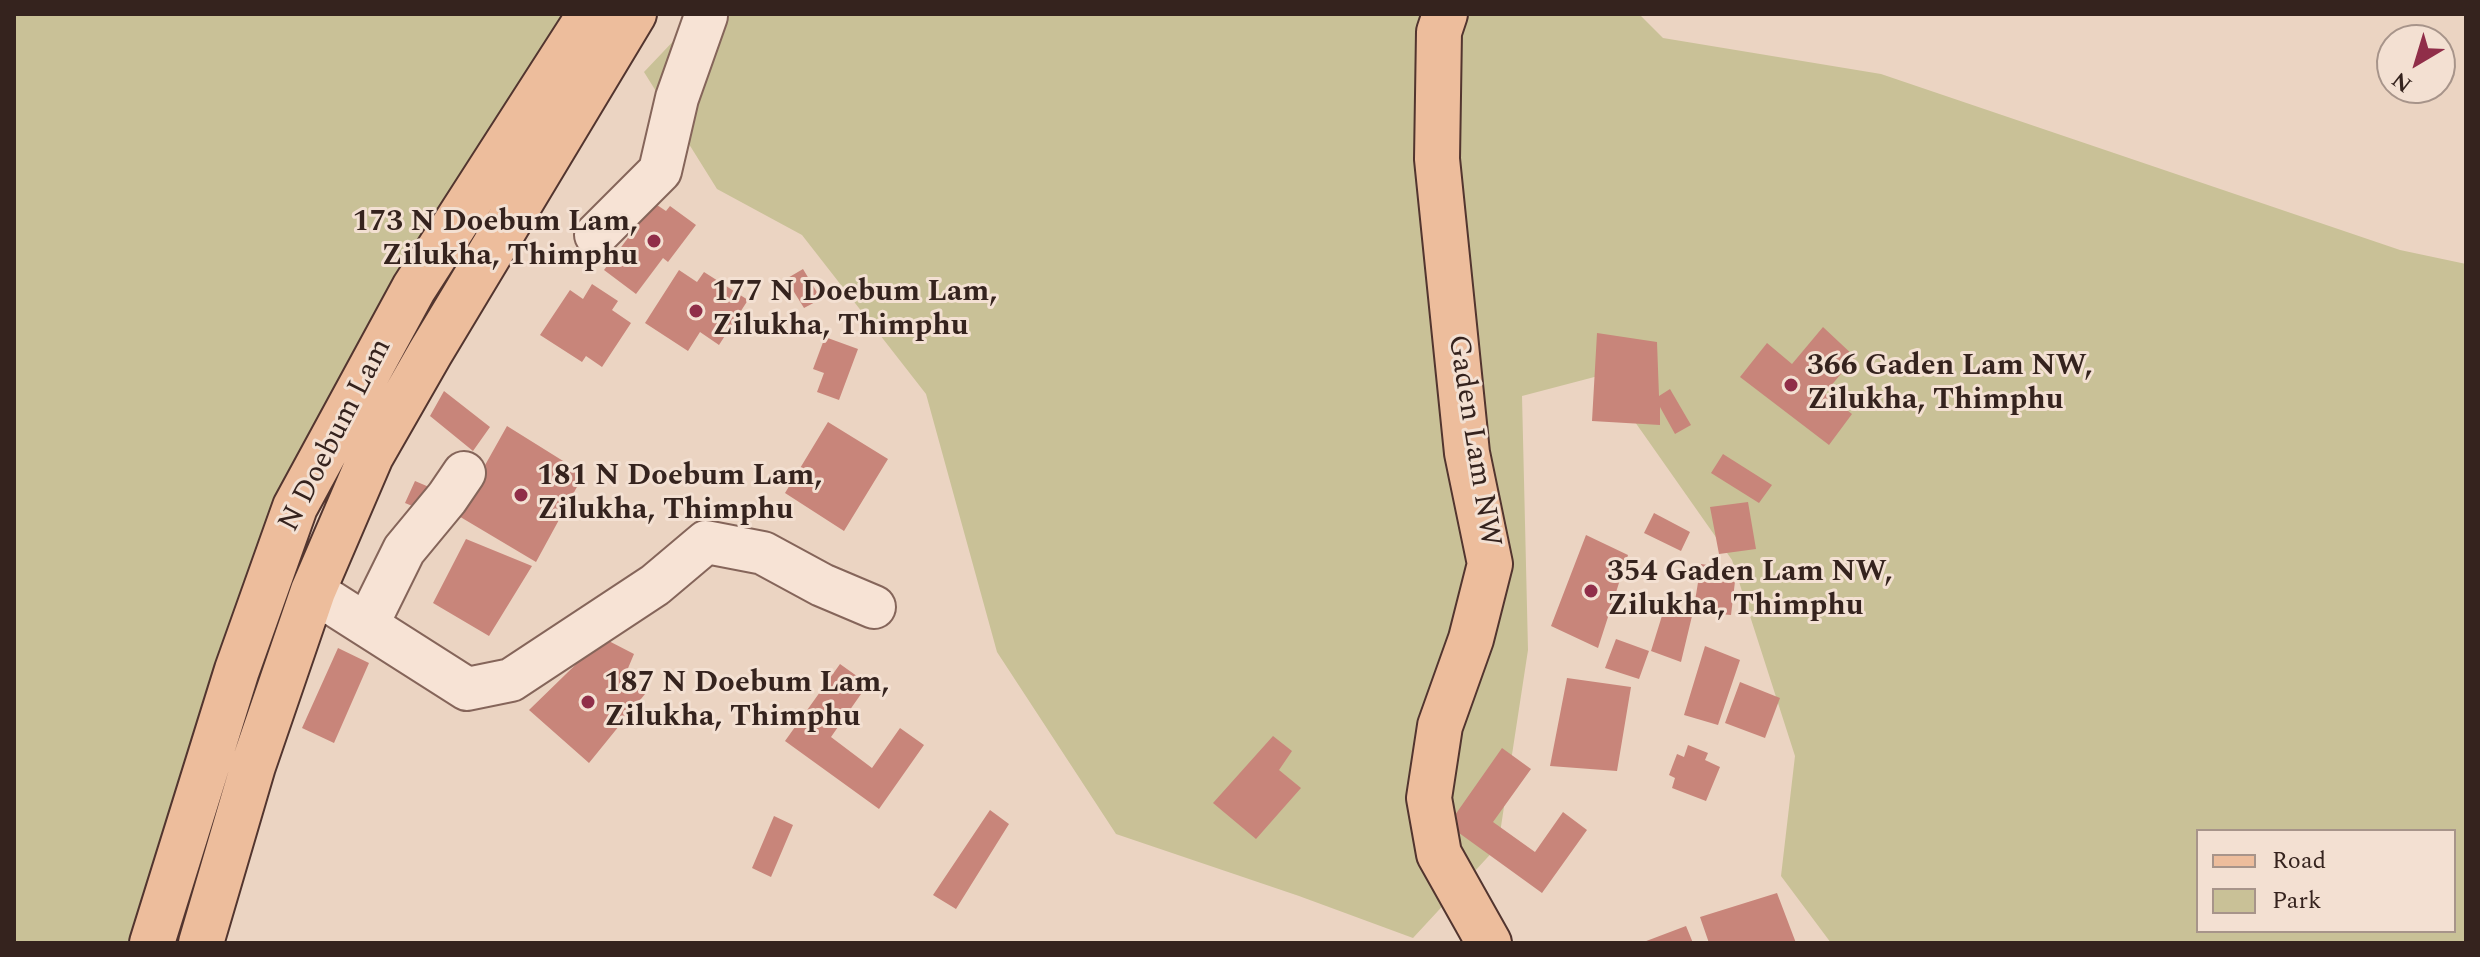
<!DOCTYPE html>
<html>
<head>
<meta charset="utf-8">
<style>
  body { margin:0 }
  #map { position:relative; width:2480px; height:957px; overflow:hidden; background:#ebd4c2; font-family:Spectral,serif }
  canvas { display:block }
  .frame { position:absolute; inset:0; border:16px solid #35231e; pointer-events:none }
  .legend { position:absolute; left:2196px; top:829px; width:260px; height:104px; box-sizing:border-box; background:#f3e0d2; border:2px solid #a7948a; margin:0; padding:10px 14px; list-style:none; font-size:24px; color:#35231e }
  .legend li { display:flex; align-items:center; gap:16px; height:40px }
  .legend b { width:40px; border:2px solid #a7948a }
  .north { position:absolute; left:2376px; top:24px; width:80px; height:80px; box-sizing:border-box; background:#f3e0d2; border:2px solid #a7948a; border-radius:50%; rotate:218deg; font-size:22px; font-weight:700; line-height:32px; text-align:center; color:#35231e }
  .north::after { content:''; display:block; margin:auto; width:28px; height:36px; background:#902e49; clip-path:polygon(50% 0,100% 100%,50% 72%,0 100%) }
</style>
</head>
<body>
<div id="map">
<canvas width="2480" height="957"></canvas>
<div class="frame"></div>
<ul class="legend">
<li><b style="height:10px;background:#edbd9c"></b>Road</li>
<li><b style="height:22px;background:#c9c197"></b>Park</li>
</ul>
<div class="north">N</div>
</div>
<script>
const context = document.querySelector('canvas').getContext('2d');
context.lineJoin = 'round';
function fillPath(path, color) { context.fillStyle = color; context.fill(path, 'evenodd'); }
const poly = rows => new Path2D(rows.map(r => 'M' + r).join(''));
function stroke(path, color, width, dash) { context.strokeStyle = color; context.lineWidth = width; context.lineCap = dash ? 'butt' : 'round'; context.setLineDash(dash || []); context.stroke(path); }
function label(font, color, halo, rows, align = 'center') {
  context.font = font + ' Spectral,serif'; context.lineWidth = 6; context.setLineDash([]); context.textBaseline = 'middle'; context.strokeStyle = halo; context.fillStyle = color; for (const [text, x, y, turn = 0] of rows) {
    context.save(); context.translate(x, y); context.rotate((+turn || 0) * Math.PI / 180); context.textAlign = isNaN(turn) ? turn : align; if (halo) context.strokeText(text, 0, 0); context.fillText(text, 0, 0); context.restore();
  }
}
const green = poly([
  [14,14,590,14,348,396,149,943,14,943],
  [699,14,1639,14,1663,38,1881,74,2400,250,2466,264,2466,943,1831,943,1781,876,1795,756,1732,560,1602,375,1522,396,1528,650,1498,846,1413,938,1299,896,1116,834,997,652,926,394,802,235,717,189,644,72],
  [2198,831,2454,831,2454,931,2198,931]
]);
const building = poly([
  [654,203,666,211,670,206,696,225,668,262,663,258,636,294,604,270],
  [803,269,821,299,804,308,786,279],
  [679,270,697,282,704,272,748,300,719,345,700,332,688,351,645,323],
  [592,284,618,301,612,310,631,323,602,367,586,356,582,362,540,335,570,290,583,299],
  [1823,327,1855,357,1825,393,1852,414,1829,445,1740,377,1767,343,1792,364],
  [1597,333,1657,342,1659,396,1670,389,1691,425,1675,434,1660,407,1660,425,1592,421],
  [825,337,858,349,839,400,817,392,824,373,813,369],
  [444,391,490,427,473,451,430,416],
  [828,422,888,459,844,531,785,493],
  [507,426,584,474,536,562,457,515],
  [1723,454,1772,485,1759,503,1711,473],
  [415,481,436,490,427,512,405,503],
  [1748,502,1756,549,1719,554,1710,507],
  [1654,513,1690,532,1681,551,1644,533],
  [1586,535,1628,555,1598,648,1551,626],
  [466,539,532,566,489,636,433,603],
  [1701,564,1722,567,1722,570,1736,573,1731,615,1709,613,1710,609,1694,607],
  [1665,606,1692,616,1681,662,1651,651],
  [603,638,634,654,626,673,645,694,589,763,529,710],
  [1616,639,1649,651,1639,679,1605,668],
  [1705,646,1740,660,1718,725,1684,715],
  [338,648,369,663,334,743,302,728],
  [840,664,868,684,831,737,872,768,900,728,924,745,879,809,785,741],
  [1567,678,1631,687,1617,771,1550,766],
  [1740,682,1780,698,1765,738,1725,723],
  [1273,736,1292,751,1279,770,1301,788,1256,839,1213,803],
  [1688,745,1708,753,1705,760,1720,767,1706,801,1672,788,1675,778,1669,775,1677,754,1684,757],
  [1502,748,1531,769,1493,822,1535,852,1563,812,1587,830,1542,893,1448,825],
  [990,810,1009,824,956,909,933,895],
  [774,816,793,825,771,877,752,868],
  [1777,893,1796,943,1709,943,1700,917],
  [1686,926,1693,943,1641,943]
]);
const minor = poly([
  [596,235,660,171,677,98,706,16],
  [313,591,467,689,511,680,655,585,706,542,763,553,822,585,874,607],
  [367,625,404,550,447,498,464,473]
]);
const major = poly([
  [1445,14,1439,32,1437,159,1467,453,1490,564,1471,639,1440,726,1429,798,1439,854,1489,943],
  [152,943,237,670,295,507,414,288,590,14],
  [201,943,253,766,313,591,371,456,430,353,634,14]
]);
const markers = [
  [654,241,8,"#902e49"],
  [696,311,8,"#902e49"],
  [1791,385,8,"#902e49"],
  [521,495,8,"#902e49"],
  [1591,591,8,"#902e49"],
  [588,702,8,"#902e49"]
];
const poiNames = [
  ["173 N Doebum Lam,",638,224,"right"],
  ["Zilukha, Thimphu",638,258,"right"],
  ["177 N Doebum Lam,",712,294],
  ["Zilukha, Thimphu",712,328],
  ["366 Gaden Lam NW,",1807,368],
  ["Zilukha, Thimphu",1807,402],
  ["181 N Doebum Lam,",537,478],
  ["Zilukha, Thimphu",537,512],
  ["354 Gaden Lam NW,",1607,574],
  ["Zilukha, Thimphu",1607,608],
  ["187 N Doebum Lam,",604,685],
  ["Zilukha, Thimphu",604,719]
];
const streetNames = [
  ["N Doebum Lam",337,436,-63],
  ["Gaden Lam NW",1472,441,81]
];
fillPath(green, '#c9c197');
fillPath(building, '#c8857a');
stroke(minor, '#85655a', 46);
stroke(major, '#52352f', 48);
stroke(minor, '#f7e3d5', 42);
stroke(major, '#edbd9c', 44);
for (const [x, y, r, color] of markers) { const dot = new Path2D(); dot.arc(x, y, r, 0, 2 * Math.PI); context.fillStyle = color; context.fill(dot); stroke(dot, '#f3e0d2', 3); }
label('bold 30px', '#35231e', '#f3e0d2', poiNames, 'left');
label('30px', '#35231e', '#f3e0d2', streetNames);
</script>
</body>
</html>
